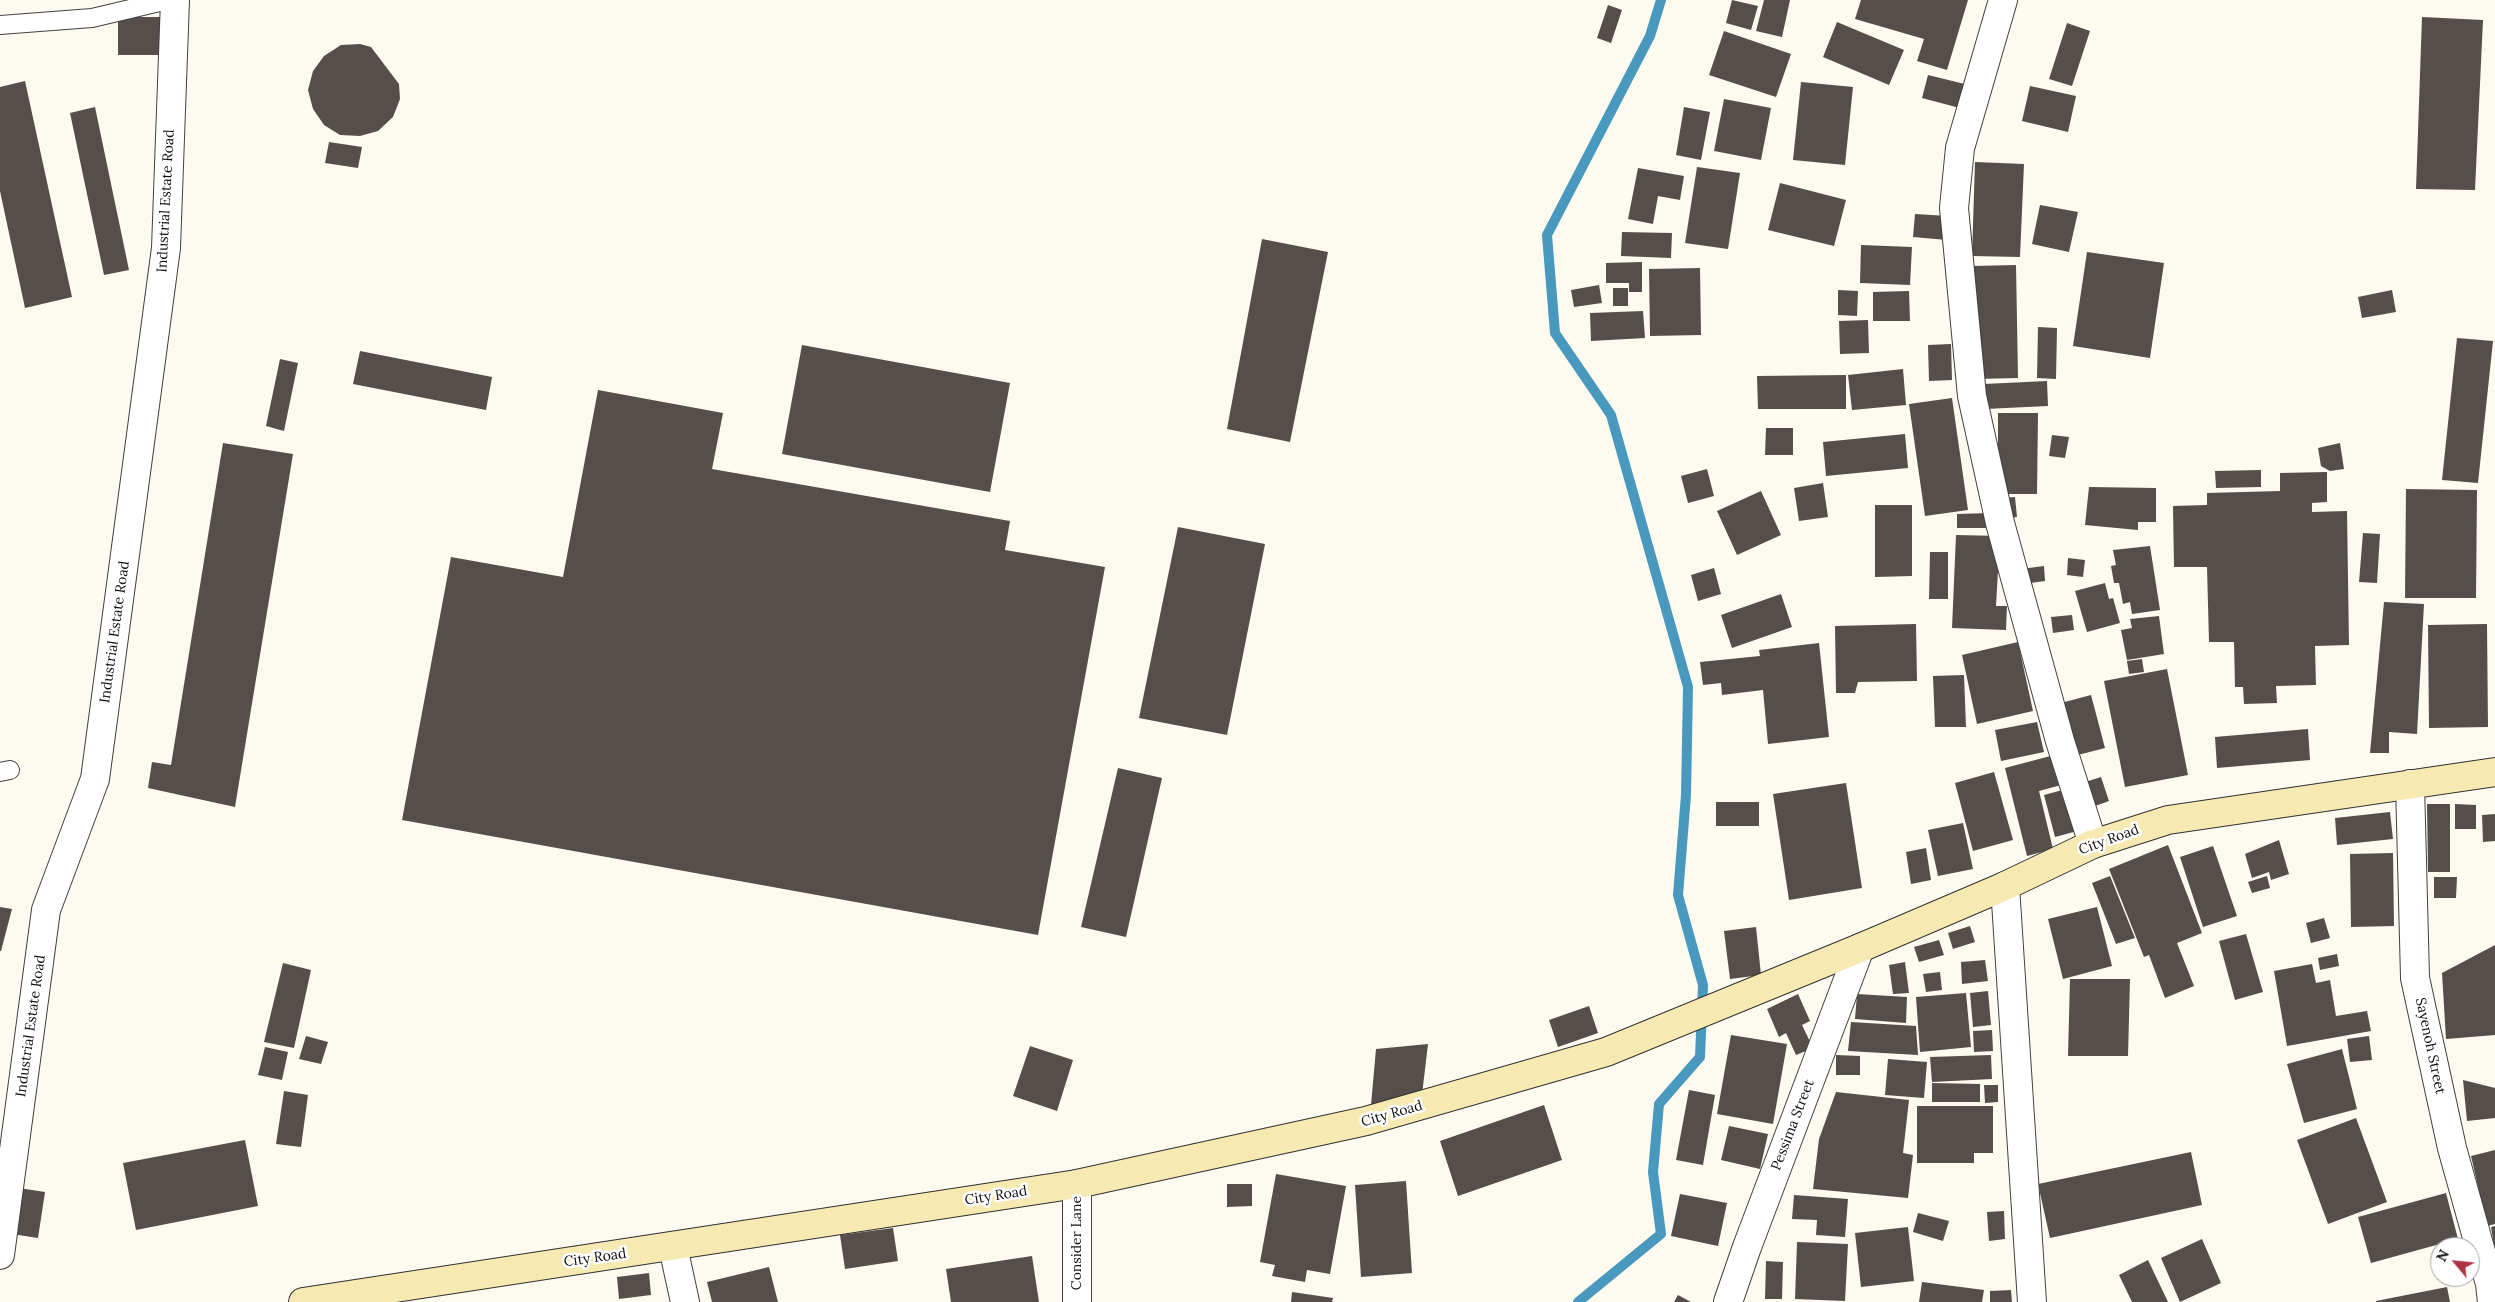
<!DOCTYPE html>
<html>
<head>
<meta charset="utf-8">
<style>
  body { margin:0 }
  #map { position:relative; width:2495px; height:1302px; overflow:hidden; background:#fdfaf0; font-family:Lora,serif }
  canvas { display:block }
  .north { position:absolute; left:2430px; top:1237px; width:50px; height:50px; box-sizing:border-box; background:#fff; border:1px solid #9f9f9f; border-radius:50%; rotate:298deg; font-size:14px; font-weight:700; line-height:20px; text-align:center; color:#0e0e0e }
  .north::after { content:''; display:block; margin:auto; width:18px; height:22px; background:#ae3543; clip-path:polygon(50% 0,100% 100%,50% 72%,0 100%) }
</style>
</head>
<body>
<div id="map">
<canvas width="2495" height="1302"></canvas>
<div class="north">N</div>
</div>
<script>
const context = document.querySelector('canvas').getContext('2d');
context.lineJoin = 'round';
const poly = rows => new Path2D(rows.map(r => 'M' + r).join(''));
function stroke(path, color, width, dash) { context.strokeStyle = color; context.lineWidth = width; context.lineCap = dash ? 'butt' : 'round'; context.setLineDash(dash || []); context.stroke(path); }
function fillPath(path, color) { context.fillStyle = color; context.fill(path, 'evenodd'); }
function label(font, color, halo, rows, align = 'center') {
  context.font = font + ' Lora,serif'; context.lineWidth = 5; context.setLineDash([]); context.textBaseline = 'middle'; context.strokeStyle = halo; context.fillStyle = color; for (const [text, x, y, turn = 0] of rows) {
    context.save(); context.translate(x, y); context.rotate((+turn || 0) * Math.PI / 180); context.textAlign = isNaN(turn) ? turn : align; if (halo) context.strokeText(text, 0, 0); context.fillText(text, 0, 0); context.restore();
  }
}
const stream = poly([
  [1578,1302,1661,1234,1653,1172,1659,1104,1700,1057,1703,985,1678,895,1686,795,1688,687,1611,415,1555,333,1547,235,1650,36,1661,0]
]);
const building = poly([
  [1732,0,1758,6,1751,30,1726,23],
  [1764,0,1790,0,1782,37,1756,31],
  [1861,0,1968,0,1947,70,1917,61,1924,39,1855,19],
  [1608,5,1622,10,1611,43,1597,38],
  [118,17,163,17,163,55,118,55],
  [2422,17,2483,20,2475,190,2416,189],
  [1837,22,1904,50,1889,85,1823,57],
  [2067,23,2090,31,2072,86,2049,79],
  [1724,31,1791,54,1776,97,1709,75],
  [360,44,371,47,399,84,400,99,393,117,378,131,360,136,340,135,324,125,313,109,308,90,313,71,324,56,341,45],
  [1928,75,1977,87,1971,111,1922,98],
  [25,81,72,297,25,308,0,191,0,87],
  [1801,82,1853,87,1845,165,1793,160],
  [2030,86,2076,96,2068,132,2022,121],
  [1724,99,1771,108,1761,160,1714,151],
  [95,107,129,270,104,275,70,113],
  [1684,107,1710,112,1701,160,1676,155],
  [329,142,362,147,358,168,325,163],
  [1975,162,2024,164,2020,257,1972,256],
  [1697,167,1740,173,1728,249,1685,243],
  [1638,168,1684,176,1680,200,1658,196,1653,224,1628,219],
  [1780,183,1846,200,1834,246,1768,230],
  [2040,205,2078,212,2069,252,2032,244],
  [1915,214,1948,216,1947,240,1913,237],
  [1622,232,1672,233,1671,258,1621,256],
  [1262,239,1328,252,1290,442,1227,429],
  [1861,245,1912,247,1910,285,1860,283],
  [2087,252,2164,263,2150,358,2073,346],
  [1642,262,1642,292,1629,292,1629,283,1606,283,1606,263],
  [2016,265,2018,378,1976,379,1973,266],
  [1700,268,1701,335,1650,336,1649,269],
  [1599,285,1602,303,1574,307,1571,290],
  [1613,288,1628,288,1628,306,1613,306],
  [1838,290,1858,291,1857,316,1838,315],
  [2392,290,2396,312,2362,318,2358,297],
  [1909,291,1910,321,1873,321,1873,292],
  [1643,311,1645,338,1591,341,1590,313],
  [1868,320,1869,353,1840,354,1839,321],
  [2038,327,2057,328,2056,379,2037,378],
  [2457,338,2493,341,2478,483,2442,480],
  [1951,344,1952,380,1929,381,1928,345],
  [802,345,1010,383,990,492,782,454],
  [360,351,492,377,486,410,353,384],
  [280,359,298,363,284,431,266,426],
  [1903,369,1906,405,1852,410,1848,375],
  [1846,375,1846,409,1758,409,1757,376],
  [2047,381,2048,406,1985,409,1984,384],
  [598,390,723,413,712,469,1010,521,1005,550,1105,567,1038,935,402,820,451,557,563,577],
  [1952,398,1968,510,1925,516,1909,404],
  [1998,413,2038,413,2037,494,1998,494],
  [1766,428,1793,428,1793,455,1765,455],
  [1905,434,1908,468,1826,476,1823,442],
  [2052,435,2069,437,2065,458,2049,456],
  [223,443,293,454,235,807,148,788,152,762,171,765],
  [2340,443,2344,469,2330,471,2321,466,2318,448],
  [1707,469,1714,496,1688,503,1681,476],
  [2261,470,2261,487,2216,488,2215,471],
  [2327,472,2327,502,2312,503,2312,512,2347,511,2349,645,2315,646,2316,685,2276,686,2277,703,2244,704,2243,687,2235,687,2234,642,2209,642,2207,567,2174,567,2173,506,2207,505,2207,493,2280,491,2280,473],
  [1823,483,1828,517,1799,521,1794,488],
  [2089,487,2156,488,2156,522,2138,522,2138,530,2085,525],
  [2406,489,2477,490,2476,598,2405,598],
  [1761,491,1781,535,1737,555,1717,511],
  [2015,497,2017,517,2005,518,2003,498],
  [1875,505,1912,505,1912,576,1875,577],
  [1990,513,1990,528,1957,528,1957,514],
  [1178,527,1265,544,1227,735,1139,718],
  [2363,533,2380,534,2377,583,2359,582],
  [1956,535,2000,536,1996,606,2007,606,2006,630,1952,628],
  [2150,546,2160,610,2132,614,2130,602,2123,604,2119,583,2114,583,2111,566,2116,565,2113,550],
  [1930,552,1948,552,1948,599,1929,599],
  [2068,558,2085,560,2083,577,2067,575],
  [2044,566,2045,581,2023,584,2021,569],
  [1714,568,1721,594,1698,601,1691,575],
  [2105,583,2109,599,2113,598,2120,623,2087,632,2075,591],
  [1781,594,1792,627,1732,648,1721,615],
  [2384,602,2424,604,2417,734,2389,732,2389,753,2370,753],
  [2072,615,2074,630,2053,633,2051,617],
  [2159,616,2164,654,2127,660,2121,630,2132,628,2130,619],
  [1916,624,1917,681,1858,682,1855,693,1836,693,1835,626],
  [2487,624,2488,727,2429,728,2428,625],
  [2018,642,2033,711,1977,724,1962,655],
  [1819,643,1829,737,1768,744,1763,690,1722,695,1721,683,1703,685,1700,662,1760,656,1759,650],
  [2142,659,2144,672,2129,674,2127,661],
  [2167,669,2188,775,2125,787,2104,681],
  [1964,675,1966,727,1935,727,1933,676],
  [2091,695,2105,748,2074,756,2061,703],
  [2037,722,2044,752,2001,761,1995,730],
  [2308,729,2310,760,2217,768,2215,737],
  [2058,754,2065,784,2039,791,2053,849,2027,856,2005,768],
  [1118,768,1162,778,1126,937,1081,927],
  [1994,772,2013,840,1973,851,1955,783],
  [2101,777,2109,801,2087,809,2079,784],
  [1846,783,1862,888,1789,900,1773,794],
  [2070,788,2081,830,2055,837,2044,795],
  [1716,802,1759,802,1759,826,1716,826],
  [2427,804,2450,804,2450,872,2428,872],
  [2455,804,2476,805,2476,829,2455,829],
  [2390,812,2393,839,2337,845,2335,818],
  [2495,814,2495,841,2483,842,2482,815],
  [1963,823,1973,869,1938,876,1928,830],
  [2279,840,2289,874,2271,880,2269,872,2252,878,2245,854],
  [2168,845,2202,933,2177,943,2194,986,2165,998,2149,955,2144,957,2109,869],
  [2213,846,2237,916,2203,927,2180,857],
  [1926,848,1931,880,1911,884,1906,852],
  [2393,853,2394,926,2351,927,2350,854],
  [2110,876,2135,938,2116,944,2092,883],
  [2267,876,2270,888,2252,893,2248,882],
  [2434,877,2457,877,2456,898,2434,898],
  [0,907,12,909,1,951,0,951],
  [2097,907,2112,966,2063,979,2048,919],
  [2324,918,2330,938,2311,943,2306,923],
  [1970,926,1975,942,1953,949,1948,933],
  [1756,927,1761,975,1730,979,1724,931],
  [2246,934,2263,992,2235,1000,2219,941],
  [1939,940,1944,955,1919,962,1914,947],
  [2495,945,2495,1035,2446,1039,2442,973],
  [2337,954,2339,966,2320,970,2318,958],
  [1985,960,1988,981,1962,984,1961,962],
  [1905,962,1909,993,1893,994,1889,965],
  [283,963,311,970,294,1048,264,1042],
  [2312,964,2316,983,2330,980,2336,1016,2367,1011,2371,1031,2287,1046,2274,971],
  [1940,972,1942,990,1926,992,1923,974],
  [2070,979,2130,979,2128,1056,2068,1056],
  [1988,991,1991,1025,1973,1027,1970,993],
  [1966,993,1971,1047,1920,1052,1916,997],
  [1798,994,1810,1021,1802,1025,1813,1048,1796,1055,1786,1033,1779,1037,1767,1009],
  [1857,994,1907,997,1906,1023,1855,1019],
  [1589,1006,1598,1033,1558,1047,1549,1020],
  [1851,1022,1916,1026,1918,1055,1848,1051],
  [1992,1030,1993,1051,1974,1052,1973,1031],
  [1731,1035,1787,1044,1773,1124,1717,1114],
  [306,1036,328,1042,321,1064,299,1059],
  [2369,1036,2372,1060,2350,1062,2347,1039],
  [1428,1044,1419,1120,1370,1116,1376,1049],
  [1030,1046,1073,1060,1057,1111,1013,1096],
  [265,1047,288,1052,282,1080,258,1075],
  [2342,1049,2357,1109,2304,1123,2287,1064],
  [1836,1055,1860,1056,1860,1075,1836,1075],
  [1991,1055,1992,1079,1932,1082,1930,1057],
  [1888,1059,1927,1062,1924,1098,1885,1095],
  [2463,1080,2495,1088,2495,1118,2467,1121],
  [1932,1083,1980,1084,1980,1102,1932,1102],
  [1984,1085,1998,1085,1998,1102,1985,1103],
  [1689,1090,1715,1095,1703,1165,1676,1160],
  [284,1091,308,1095,301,1147,276,1144],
  [1836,1092,1909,1100,1903,1153,1913,1155,1908,1198,1813,1189,1819,1139],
  [1544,1105,1562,1160,1458,1196,1440,1141],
  [1917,1106,1993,1106,1993,1153,1974,1153,1974,1163,1917,1163],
  [2356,1118,2387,1202,2328,1224,2297,1140],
  [1729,1126,1768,1134,1760,1169,1721,1160],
  [245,1140,258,1206,136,1230,123,1163],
  [2495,1150,2495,1224,2487,1226,2471,1156],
  [2191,1152,2202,1205,2050,1238,2038,1184],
  [1276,1174,1346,1186,1330,1274,1307,1270,1305,1282,1272,1276,1275,1265,1260,1262],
  [1406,1181,1412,1273,1361,1277,1355,1185],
  [1227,1184,1252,1184,1252,1206,1227,1207],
  [19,1188,45,1192,38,1238,12,1234],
  [2446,1193,2458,1239,2371,1263,2358,1217],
  [1680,1194,1727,1203,1718,1246,1671,1236],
  [1794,1195,1848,1199,1845,1237,1816,1235,1817,1220,1792,1219],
  [2004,1211,2005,1239,1989,1241,1987,1212],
  [1918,1213,1949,1221,1943,1241,1913,1232],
  [2495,1226,2495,1246,2494,1246,2491,1227],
  [1908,1227,1914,1281,1861,1287,1855,1233],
  [893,1228,898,1261,845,1269,840,1235],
  [2202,1239,2221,1283,2180,1302,2161,1258],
  [1797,1242,1848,1244,1845,1301,1795,1299],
  [1032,1256,1039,1302,951,1302,946,1269],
  [2148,1260,2168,1302,2132,1302,2119,1275],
  [1766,1261,1783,1262,1782,1299,1765,1299],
  [769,1267,778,1302,712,1302,707,1282],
  [649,1273,651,1295,619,1299,617,1277],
  [1922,1282,1984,1290,1982,1302,1919,1302],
  [2447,1287,2450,1302,2376,1302,2376,1301],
  [2011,1290,2012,1302,1990,1302,1990,1291],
  [1292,1292,1333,1298,1332,1302,1291,1302],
  [1678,1295,1691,1302,1674,1302]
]);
const service = poly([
  [0,25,92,18,168,0],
  [0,772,10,770]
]);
const minor = poly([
  [2003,0,1960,148,1954,208,1972,396,2000,523,2060,741,2093,844],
  [2410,784,2415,978,2452,1148,2490,1284,2492,1302],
  [2005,886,2032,1302],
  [1077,1184,1077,1302],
  [673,1247,685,1302],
  [0,1255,46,910,95,779,166,248,175,0],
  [1728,1302,1747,1247,1860,948]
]);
const secondary = poly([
  [303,1302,1077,1184,1366,1121,1606,1052,1860,948,2005,886,2093,844,2168,820,2495,772]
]);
const streetNames = [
  ["Industrial Estate Road",166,201,-87],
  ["Industrial Estate Road",115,632,-82],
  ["City Road",2109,840,-20],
  ["Industrial Estate Road",31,1026,-82],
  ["Sayenoh Street",2430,1046,78],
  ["City Road",1392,1114,-16],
  ["Pessima Street",1793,1125,-69],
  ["City Road",996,1196,-9],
  ["Consider Lane",1077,1243,-90],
  ["City Road",595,1258,-8]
];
stroke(stream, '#4998be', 10);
fillPath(building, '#554e4b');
stroke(service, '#414141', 20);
stroke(minor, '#414141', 30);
stroke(secondary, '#303030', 30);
stroke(service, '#fff', 18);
stroke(minor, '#fff', 28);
stroke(secondary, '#f6eab2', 28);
label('14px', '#0e0e0e', '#fff', streetNames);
</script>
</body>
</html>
